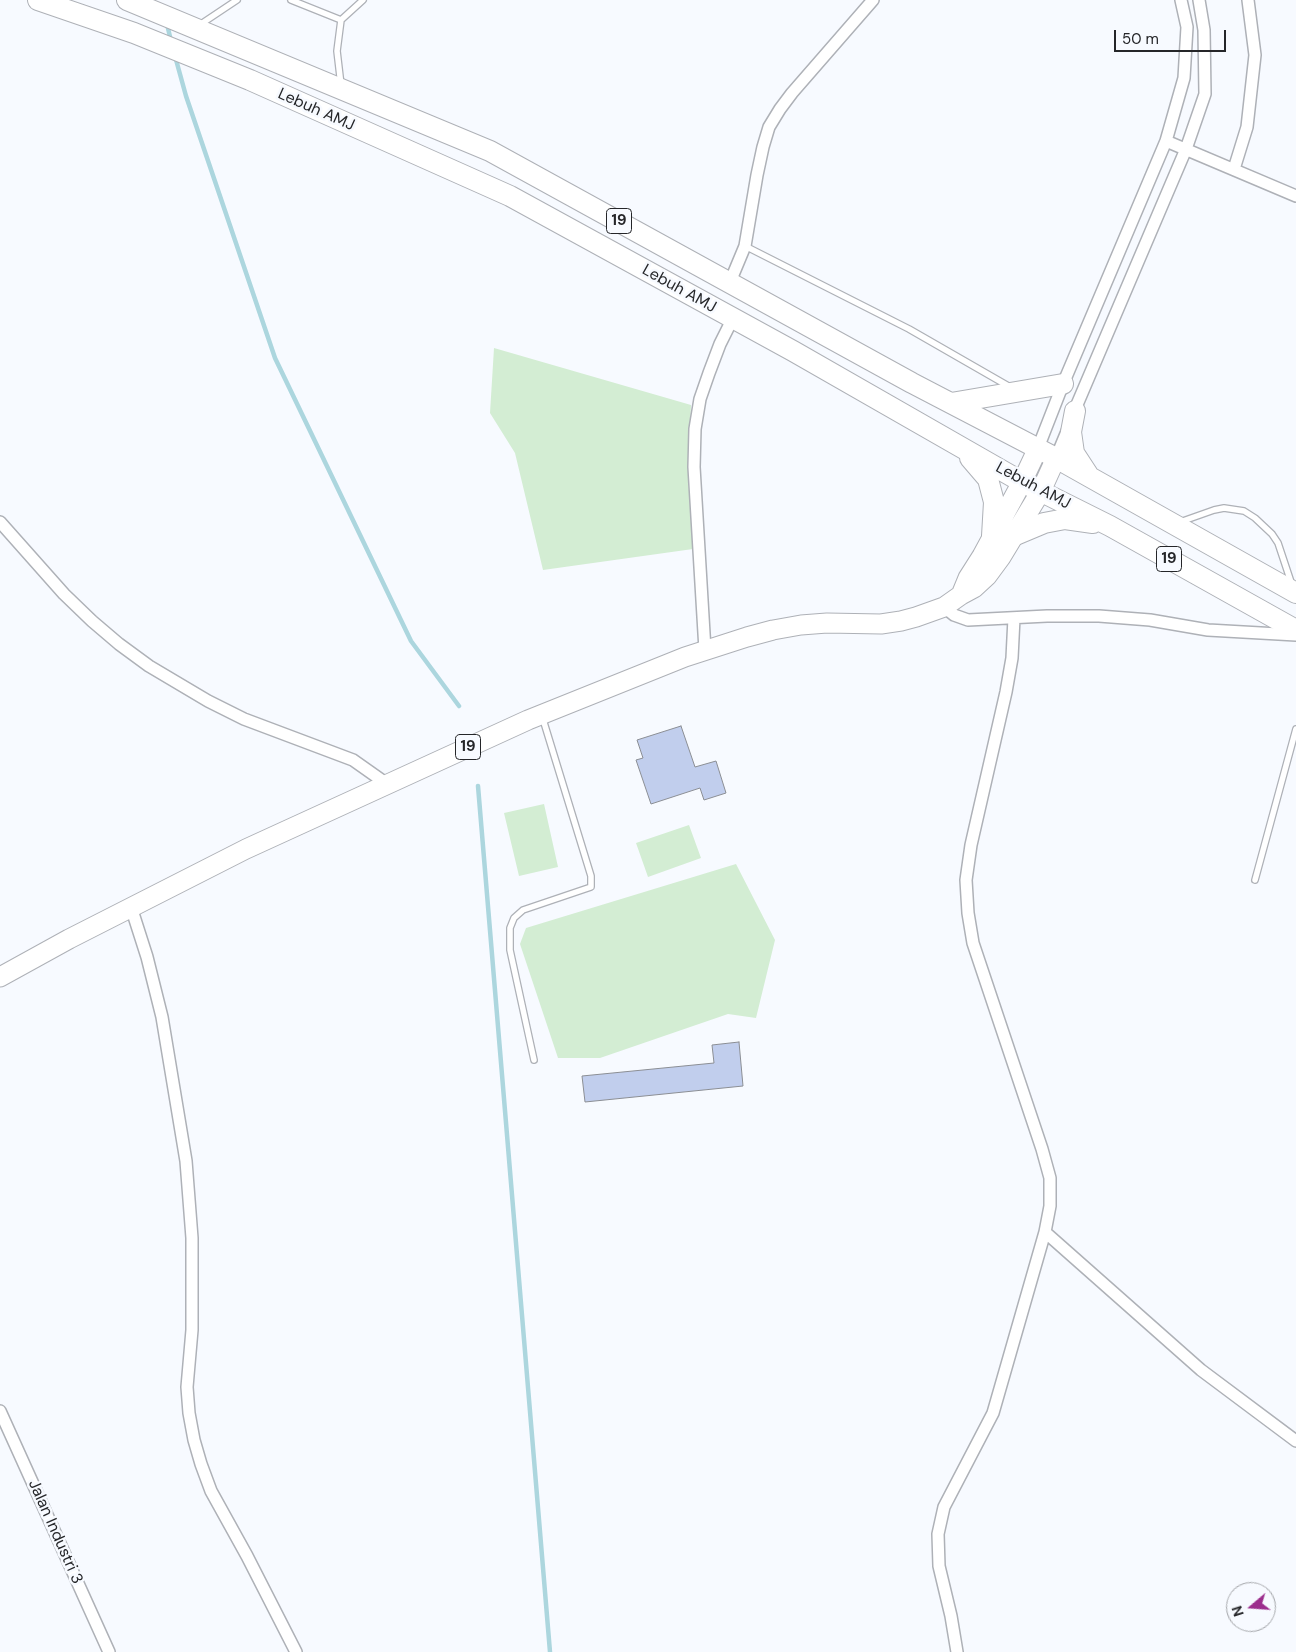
<!DOCTYPE html>
<html>
<head>
<meta charset="utf-8">
<style>
  body { margin:0 }
  #map { position:relative; width:1296px; height:1652px; overflow:hidden; background:#f7faff; font-family:"DM Sans",sans-serif }
  canvas { display:block }
  .north { position:absolute; left:1226px; top:1582px; width:50px; height:50px; box-sizing:border-box; background:#f7faff; border:1px solid #a3a5a9; border-radius:50%; rotate:252deg; font-size:14px; font-weight:700; line-height:20px; text-align:center; color:#252629 }
  .north::after { content:''; display:block; margin:auto; width:18px; height:22px; background:#9c2e8d; clip-path:polygon(50% 0,100% 100%,50% 72%,0 100%) }
  .scale { position:absolute; left:1114px; top:30px; width:112px; height:22px; box-sizing:border-box; border:2px solid #252629; border-top:0; padding-left:6px; font-size:15px; line-height:18px; white-space:nowrap; color:#252629; -webkit-text-stroke:4px #f7faff; paint-order:stroke }
</style>
</head>
<body>
<div id="map">
<canvas width="1296" height="1652"></canvas>
<div class="north">N</div>
<div class="scale">50 m</div>
</div>
<script>
const context = document.querySelector('canvas').getContext('2d');
context.lineJoin = 'round';
function fillPath(path, color) { context.fillStyle = color; context.fill(path, 'evenodd'); }
const poly = rows => new Path2D(rows.map(r => 'M' + r).join(''));
function stroke(path, color, width, dash) { context.strokeStyle = color; context.lineWidth = width; context.lineCap = dash ? 'butt' : 'round'; context.setLineDash(dash || []); context.stroke(path); }
function label(font, color, halo, rows, align = 'center') {
  context.font = font + ' "DM Sans",sans-serif'; context.lineWidth = 5; context.setLineDash([]); context.textBaseline = 'middle'; context.strokeStyle = halo; context.fillStyle = color; for (const [text, x, y, turn = 0] of rows) {
    context.save(); context.translate(x, y); context.rotate((+turn || 0) * Math.PI / 180); context.textAlign = isNaN(turn) ? turn : align; if (halo) context.strokeText(text, 0, 0); context.fillText(text, 0, 0); context.restore();
  }
}
const green = poly([
  [494,348,691,405,688,476,693,549,543,570,515,453,490,413],
  [544,804,558,867,519,876,504,813],
  [689,825,701,858,648,877,636,843],
  [736,864,775,940,756,1018,728,1014,600,1058,558,1058,520,944,526,928]
]);
const stream = poly([
  [167,24,171,41],
  [175,56,186,96,275,358,411,641,459,706],
  [478,786,550,1652]
]);
const building = poly([
  [681,726,695,767,716,761,726,793,704,800,700,788,651,804,636,760,643,758,637,740,681,726],
  [739,1042,743,1086,585,1102,582,1076,714,1063,712,1045,739,1042]
]);
const service = poly([
  [291,0,341,20],
  [198,26,237,0],
  [341,85,337,51,341,20,363,0],
  [745,246,909,329,1010,387],
  [1180,522,1214,510,1224,508,1244,511,1255,518,1272,534,1278,543,1292,585],
  [1255,880,1296,729],
  [534,1060,510,950,510,928,514,918,523,910,591,887,591,876,542,716]
]);
const minor = poly([
  [1166,141,1296,196],
  [1234,169,1247,127,1255,55,1248,0],
  [730,282,745,246,757,175,763,147,769,127,780,109,792,93,873,0],
  [1073,414,1186,149,1205,94,1204,30,1199,0],
  [1038,448,1063,384,1166,141,1184,78,1187,27,1181,0],
  [1056,458,1068,429],
  [0,522,64,594,92,621,119,644,149,666,208,701,244,719,353,760,387,784],
  [944,607,954,615,968,620,1047,616,1099,616,1150,620,1208,630,1296,635],
  [705,650,694,467,695,429,700,399,709,373,720,344,733,318],
  [131,907,147,957,162,1017,186,1161,192,1238,192,1330,187,1387,189,1413,194,1440,201,1464,211,1491,247,1556,296,1652],
  [1045,1232,1201,1370,1296,1441],
  [0,1411,109,1652],
  [957,1652,951,1616,939,1566,938,1534,944,1507,993,1413,1045,1232,1050,1206,1050,1178,1042,1149,973,943,968,913,966,880,971,845,1006,692,1012,658,1014,618]
]);
const primary = poly([
  [961,595,968,578,982,556,1022,482,1038,448],
  [0,977,69,939,246,849,528,720,685,657,747,637,773,630,801,625,827,623,881,624,901,621,916,617,944,607,961,595,974,588,987,576,1001,557,1041,491,1056,458]
]);
const trunk = poly([
  [38,0,134,33,250,80,510,196,793,351,1022,482,1110,526,1296,630],
  [127,0,490,151,912,383,1056,458,1296,593],
  [951,403,1063,384],
  [1075,411,1071,432,1074,453,1089,476],
  [970,458,988,479,994,502,992,536],
  [1013,536,1044,523,1065,519,1093,523]
]);
const shields = [
  [619,221,25],
  [1169,559,25],
  [468,747,25]
];
const shieldNames = [
  ["19",619,221],
  ["19",1169,559],
  ["19",468,747]
];
const streetNames = [
  ["Lebuh AMJ",316,110,24],
  ["Lebuh AMJ",679,289,29],
  ["Lebuh AMJ",1033,486,28],
  ["Jalan Industri 3",55,1532,66]
];
fillPath(green, '#d3edd3');
stroke(stream, '#acd6de', 4.5);
fillPath(building, '#c1ceed');
stroke(building, '#8b8e94', 1);
stroke(service, '#aeb1b7', 8);
stroke(minor, '#aeb1b7', 14);
stroke(primary, '#aeb1b7', 21);
stroke(trunk, '#aeb1b7', 22);
stroke(service, '#fff', 5.5);
stroke(minor, '#fff', 11);
stroke(primary, '#fff', 19);
stroke(trunk, '#fff', 20);
for (const [x, y, w] of shields) { const box = new Path2D(); box.roundRect(x - w / 2, y - 12.5, w, 25, 4); context.fillStyle = '#f7faff'; context.fill(box); stroke(box, '#252629', 1); }
label('bold 15px', '#252629', null, shieldNames);
label('16px', '#252629', '#f7faff', streetNames);
</script>
</body>
</html>
